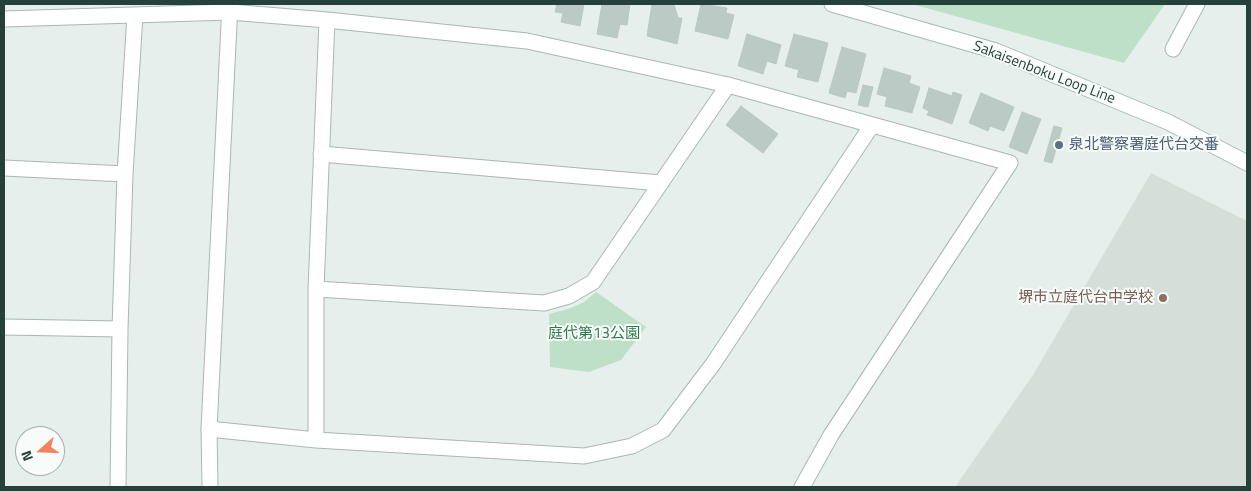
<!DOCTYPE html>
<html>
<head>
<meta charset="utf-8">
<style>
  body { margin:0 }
  #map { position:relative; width:1251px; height:491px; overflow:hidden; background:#e6efeb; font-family:"Titillium Web",sans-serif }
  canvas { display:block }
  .frame { position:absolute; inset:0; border:5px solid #24423a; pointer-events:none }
  .north { position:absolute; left:15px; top:426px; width:50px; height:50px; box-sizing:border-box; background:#f7fbf9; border:1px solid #a3b1ad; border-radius:50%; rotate:250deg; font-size:14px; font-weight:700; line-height:20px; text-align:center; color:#24423a }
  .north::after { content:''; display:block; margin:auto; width:18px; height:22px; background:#f4845f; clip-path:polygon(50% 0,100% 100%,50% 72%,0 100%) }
</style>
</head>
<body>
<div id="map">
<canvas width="1251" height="491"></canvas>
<div class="frame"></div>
<div class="north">N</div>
</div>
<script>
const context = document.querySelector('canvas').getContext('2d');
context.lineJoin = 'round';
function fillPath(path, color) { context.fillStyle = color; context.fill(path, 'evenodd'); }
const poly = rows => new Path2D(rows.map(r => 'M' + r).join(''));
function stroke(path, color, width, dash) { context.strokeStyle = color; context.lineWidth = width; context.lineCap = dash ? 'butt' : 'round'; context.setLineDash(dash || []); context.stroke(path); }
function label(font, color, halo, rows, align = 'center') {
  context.font = font + ' "Titillium Web","Noto Sans JP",sans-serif'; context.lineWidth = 4; context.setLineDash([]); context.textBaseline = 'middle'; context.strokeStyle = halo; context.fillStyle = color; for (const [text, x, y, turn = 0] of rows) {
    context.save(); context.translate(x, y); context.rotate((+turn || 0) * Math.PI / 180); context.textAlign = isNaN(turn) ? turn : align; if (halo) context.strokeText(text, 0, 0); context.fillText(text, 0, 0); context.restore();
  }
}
const built = poly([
  [1151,173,1247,221,1247,487,955,487,1033,375]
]);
const green = poly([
  [912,4,1165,4,1124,63],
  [596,292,646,327,621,360,589,372,550,367,549,314,571,308,584,302]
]);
const building = poly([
  [557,4,584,4,580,26,561,22,563,13,555,12,557,4],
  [602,4,630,4,627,25,620,24,617,38,597,34,602,4],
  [652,4,674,4,678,18,682,18,677,44,647,36,652,4],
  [701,4,727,8,726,13,734,15,728,39,695,31,701,4],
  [747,34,781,45,776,64,767,61,763,74,738,66,747,34],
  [794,34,828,43,818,82,797,77,799,70,785,66,794,34],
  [842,47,866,54,856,93,847,91,845,98,829,93,842,47],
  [884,68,911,76,909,83,920,87,912,113,885,106,887,97,877,94,884,68],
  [863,85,873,87,868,107,858,105,863,85],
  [929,88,952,96,953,92,962,95,952,124,927,115,929,111,923,108,929,88],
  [981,93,1014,107,1004,131,990,126,988,131,969,123,981,93],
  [741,106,778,134,763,153,726,125,741,106],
  [1022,112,1041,119,1027,154,1009,147,1022,112],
  [1054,126,1062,128,1052,163,1044,161,1054,126]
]);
const pedestrian = poly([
  [1173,49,1197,4]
]);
const minor = poly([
  [4,19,230,12,327,20,527,41,728,85,1010,163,831,435,802,487],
  [321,154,661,183],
  [4,168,125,174],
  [316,289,544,303,569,296,593,282,728,85],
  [4,327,120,329],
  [209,429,316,440,584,456,632,446,663,430,713,364,872,125],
  [316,440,316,289,327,20],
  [118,487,120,329,125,174,135,15]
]);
const tertiary = poly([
  [210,487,209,429,230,4]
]);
const secondary = poly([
  [832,4,996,51,1168,122,1247,163]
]);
const markers = [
  [1059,145,5,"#5c6f8a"],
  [1163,298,5,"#8d6e63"]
];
const streetNames = [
  ["Sakaisenboku Loop Line",1044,73,21]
];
const serviceNames = [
  ["泉北警察署庭代台交番",1069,145]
];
const educationNames = [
  ["堺市立庭代台中学校",1153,298]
];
const parkNames = [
  ["庭代第13公園",594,334]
];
fillPath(built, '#d4dfda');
fillPath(green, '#bfe0c8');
fillPath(building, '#bbcac4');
stroke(building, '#b8c9c2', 1);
stroke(pedestrian, '#a8b8b2', 17);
stroke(minor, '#a8b8b2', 17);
stroke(tertiary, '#a8b8b2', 17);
stroke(secondary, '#a4bbb3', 17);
stroke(pedestrian, '#fff', 15);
stroke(minor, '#fff', 15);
stroke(tertiary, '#fff', 15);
stroke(secondary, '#fff', 15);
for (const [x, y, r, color] of markers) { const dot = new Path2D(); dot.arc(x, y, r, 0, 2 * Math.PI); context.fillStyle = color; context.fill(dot); stroke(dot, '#f7fbf9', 2); }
label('15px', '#24423a', '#f7fbf9', streetNames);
label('15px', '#4e5e75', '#f7fbf9', serviceNames, 'left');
label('15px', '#785e54', '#f7fbf9', educationNames, 'right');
label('15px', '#2d7a4b', '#f7fbf9', parkNames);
</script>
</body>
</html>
